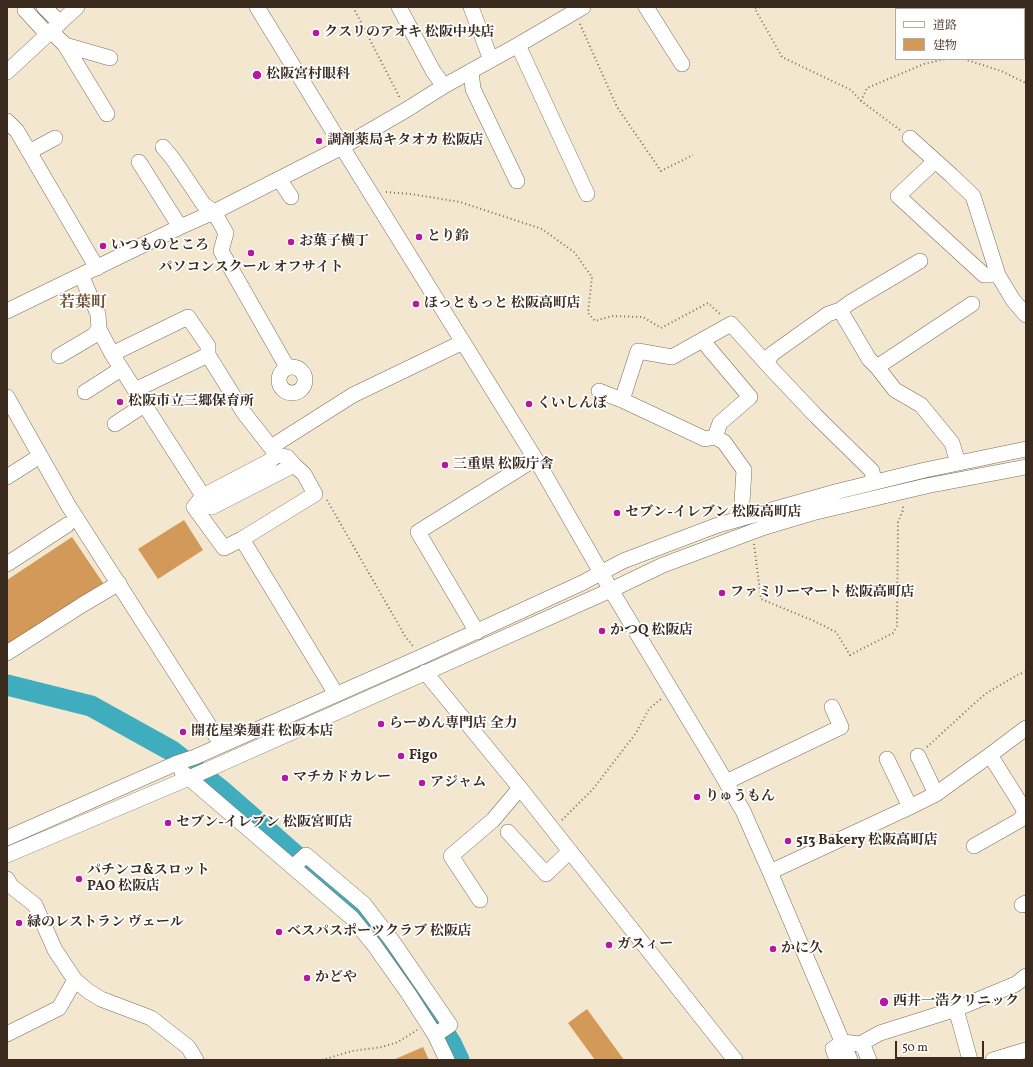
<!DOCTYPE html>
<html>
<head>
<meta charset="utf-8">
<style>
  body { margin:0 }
  #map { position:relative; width:1033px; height:1067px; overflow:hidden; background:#f4e7d0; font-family:Vollkorn,"Noto Serif JP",serif }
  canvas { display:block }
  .frame { position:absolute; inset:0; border:8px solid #3b2a1e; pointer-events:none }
  .legend { position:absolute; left:895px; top:8px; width:130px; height:52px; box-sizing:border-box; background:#fff; border:1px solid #b1aaa5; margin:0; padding:5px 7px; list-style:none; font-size:12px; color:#3b2a1e }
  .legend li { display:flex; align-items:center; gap:8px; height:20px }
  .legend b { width:20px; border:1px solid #b1aaa5 }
  .scale { position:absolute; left:895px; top:1041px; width:89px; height:18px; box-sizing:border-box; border:2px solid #3b2a1e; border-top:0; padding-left:5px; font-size:12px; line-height:14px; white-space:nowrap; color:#3b2a1e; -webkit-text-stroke:3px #fff; paint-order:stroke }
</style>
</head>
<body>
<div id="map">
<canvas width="1033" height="1067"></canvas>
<div class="frame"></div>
<ul class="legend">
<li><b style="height:5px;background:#fff"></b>道路</li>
<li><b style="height:11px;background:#d29958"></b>建物</li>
</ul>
<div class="scale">50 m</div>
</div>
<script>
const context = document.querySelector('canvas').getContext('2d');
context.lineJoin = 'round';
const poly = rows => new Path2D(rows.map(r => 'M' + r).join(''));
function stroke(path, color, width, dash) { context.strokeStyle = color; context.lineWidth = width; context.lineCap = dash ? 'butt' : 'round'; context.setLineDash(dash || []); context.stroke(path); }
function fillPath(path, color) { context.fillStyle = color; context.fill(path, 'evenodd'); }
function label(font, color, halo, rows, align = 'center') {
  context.font = font + ' Vollkorn,"Noto Serif JP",serif'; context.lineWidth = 3.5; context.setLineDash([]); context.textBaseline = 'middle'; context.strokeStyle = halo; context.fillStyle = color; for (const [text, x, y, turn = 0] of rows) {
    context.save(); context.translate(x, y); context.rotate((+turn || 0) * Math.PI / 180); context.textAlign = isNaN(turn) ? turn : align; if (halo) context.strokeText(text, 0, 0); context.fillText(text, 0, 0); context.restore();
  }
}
const river = poly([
  [7,685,91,706,172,751,221,790,358,910,396,958,451,1043,459,1060]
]);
const building = poly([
  [184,520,203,550,158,579,138,549],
  [72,537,103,583,7,646,7,580],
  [587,1009,624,1060,595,1060,568,1023],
  [423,1047,429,1060,393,1060]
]);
const path = poly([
  [353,7,400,98],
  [754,7,782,57,851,90,861,101,900,130],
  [952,7,953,9],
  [755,8,762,7],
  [580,24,617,107,661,171,693,155],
  [964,59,1001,71,1026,83],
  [861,101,867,88,924,64,945,59],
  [386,192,411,194,460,202,542,229,574,252,592,277,588,313,595,321,612,316,643,317,661,328,708,303,721,315],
  [327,500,405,636,413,646],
  [754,544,761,599,814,621,836,632,850,655,893,633,897,626,898,522,903,510,903,505],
  [927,747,976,702,988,692,1019,674,1026,672],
  [562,820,593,789,636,733,649,709,661,699],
  [322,1060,352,1051,382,1047,398,1042,417,1030]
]);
const minor = poly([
  [44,7,60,23],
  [257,7,336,136,342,147,541,468,611,590,712,758,743,811,770,872,850,1060],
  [399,7,433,71,444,86],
  [471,7,491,60],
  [646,7,682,64],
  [25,10,47,34],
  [51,31,65,45,107,114],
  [65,45,110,58],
  [518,45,587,194],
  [471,71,473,89,517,181],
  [7,72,77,7],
  [7,121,17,131,97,268],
  [910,138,951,175,973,196,998,275,1013,300,1026,315],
  [163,147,173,159,204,205,214,212,226,233,221,251,287,367],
  [29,152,55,138],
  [139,162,180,227],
  [931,165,898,196,984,275,998,275],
  [279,179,291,197],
  [81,275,98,314,99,329,112,354,203,496,194,507,224,548,242,539,336,694],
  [840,310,851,302,920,261],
  [7,311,180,227,214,212,342,147,406,110,444,86,518,45,583,7],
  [702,340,750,397,720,423,715,437],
  [112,354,188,317,208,346,208,355,135,390],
  [208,355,244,413,277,455,268,462,203,496,212,507,294,465,287,457,277,455],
  [59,356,93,336,99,329],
  [766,363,816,416,872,471,874,482],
  '279 380a13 13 0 1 1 26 0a13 13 0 1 1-26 0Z',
  [877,367,972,304],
  [599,391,622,400,638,351,672,357,731,324,766,363,772,354,828,314,840,310,869,359,877,367,895,390,921,405,952,443,958,463],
  [85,392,121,369],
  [7,397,68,505,221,744],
  [622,400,705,439,715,437,724,442,744,470,741,518],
  [115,424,144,405],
  [271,447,353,395,463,342],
  [7,477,32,461],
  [242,539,315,494,304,474,294,465],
  [7,564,67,525],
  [477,632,418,532,535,459],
  [7,653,82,605,119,583],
  [425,672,520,788,735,1060],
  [990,755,1025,811],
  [918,756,936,794],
  [182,772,352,918,374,945,408,993,435,1035,447,1060],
  [726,782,841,727,832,707],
  [910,807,936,794,990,755,1026,728],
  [508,832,546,874,570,851],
  [7,838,177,763,195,757,423,656,582,583,623,561,718,525,839,491,925,470,1026,449],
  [974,846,1020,820,1026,810],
  [7,855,189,778,611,590,663,565,765,527,812,513,926,486,1026,467],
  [293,867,306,855,364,904,393,942,450,1025,435,1035],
  [770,872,910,807,887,759],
  [7,879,11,886,35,905,55,950,75,980,59,1008,7,1034],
  [480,900,451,856,493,820,520,788],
  [1022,905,1026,903],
  [75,980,88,991,101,999,151,1018,188,1047,196,1060],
  [956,1009,970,1060],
  [860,1044,865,1050,869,1060],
  [837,1060,833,1049,843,1042,860,1044,880,1033,956,1009,1016,984,1026,976],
  [993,1060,1026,1050]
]);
const markers = [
  [316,33,4,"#b5179e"],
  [257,75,5,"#b5179e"],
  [319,141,4,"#b5179e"],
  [419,237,4,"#b5179e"],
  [291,242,4,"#b5179e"],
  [103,246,4,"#b5179e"],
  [251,253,4,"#b5179e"],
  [416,304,4,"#b5179e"],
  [120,402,4,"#b5179e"],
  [529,404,4,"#b5179e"],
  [445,465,4,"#b5179e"],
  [617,513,4,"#b5179e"],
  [722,593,4,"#b5179e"],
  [602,631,4,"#b5179e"],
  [381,724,4,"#b5179e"],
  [183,732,4,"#b5179e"],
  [401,756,4,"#b5179e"],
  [285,778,4,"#b5179e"],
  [422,783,4,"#b5179e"],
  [697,797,4,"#b5179e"],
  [168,823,4,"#b5179e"],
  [788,841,4,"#b5179e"],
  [79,879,4,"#b5179e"],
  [19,923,4,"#b5179e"],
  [279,932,4,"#b5179e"],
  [609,945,4,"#b5179e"],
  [773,949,4,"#b5179e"],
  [307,978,4,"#b5179e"],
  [884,1002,5,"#b5179e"]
];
const poiNames = [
  ["クスリのアオキ 松阪中央店",324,33],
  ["松阪宮村眼科",266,75],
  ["調剤薬局キタオカ 松阪店",327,141],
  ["とり鈴",427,237],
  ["お菓子横丁",299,242],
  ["いつものところ",111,246],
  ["パソコンスクール オフサイト",251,268,"center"],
  ["ほっともっと 松阪高町店",424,304],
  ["松阪市立三郷保育所",128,402],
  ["くいしんぼ",537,404],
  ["三重県 松阪庁舎",453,465],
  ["セブン-イレブン 松阪高町店",625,513],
  ["ファミリーマート 松阪高町店",730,593],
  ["かつQ 松阪店",610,631],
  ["らーめん専門店 全力",389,724],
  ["開花屋楽麺荘 松阪本店",191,732],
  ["Figo",409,756],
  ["マチカドカレー",293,778],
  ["アジャム",430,783],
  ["りゅうもん",705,797],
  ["セブン-イレブン 松阪宮町店",176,823],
  ["513 Bakery 松阪高町店",796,841],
  ["パチンコ&スロット",87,871],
  ["PAO 松阪店",87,887],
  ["緑のレストラン ヴェール",27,923],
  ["ベスパスポーツクラブ 松阪店",287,932],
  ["ガスィー",617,945],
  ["かに久",781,949],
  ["かどや",315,978],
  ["西井一浩クリニック",893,1002]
];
const quarterNames = [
  ["若葉町",83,304]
];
stroke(river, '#3fadbd', 21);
fillPath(building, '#d29958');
stroke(minor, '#7c6c5c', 16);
stroke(path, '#7c6c5c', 2, [1, 3]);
stroke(minor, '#fff', 15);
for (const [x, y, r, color] of markers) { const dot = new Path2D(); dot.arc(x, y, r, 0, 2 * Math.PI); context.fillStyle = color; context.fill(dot); stroke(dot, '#fff', 1.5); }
label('bold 14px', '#3b2a1e', '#fff', poiNames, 'left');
label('bold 16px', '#705132', '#fff', quarterNames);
</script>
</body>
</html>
